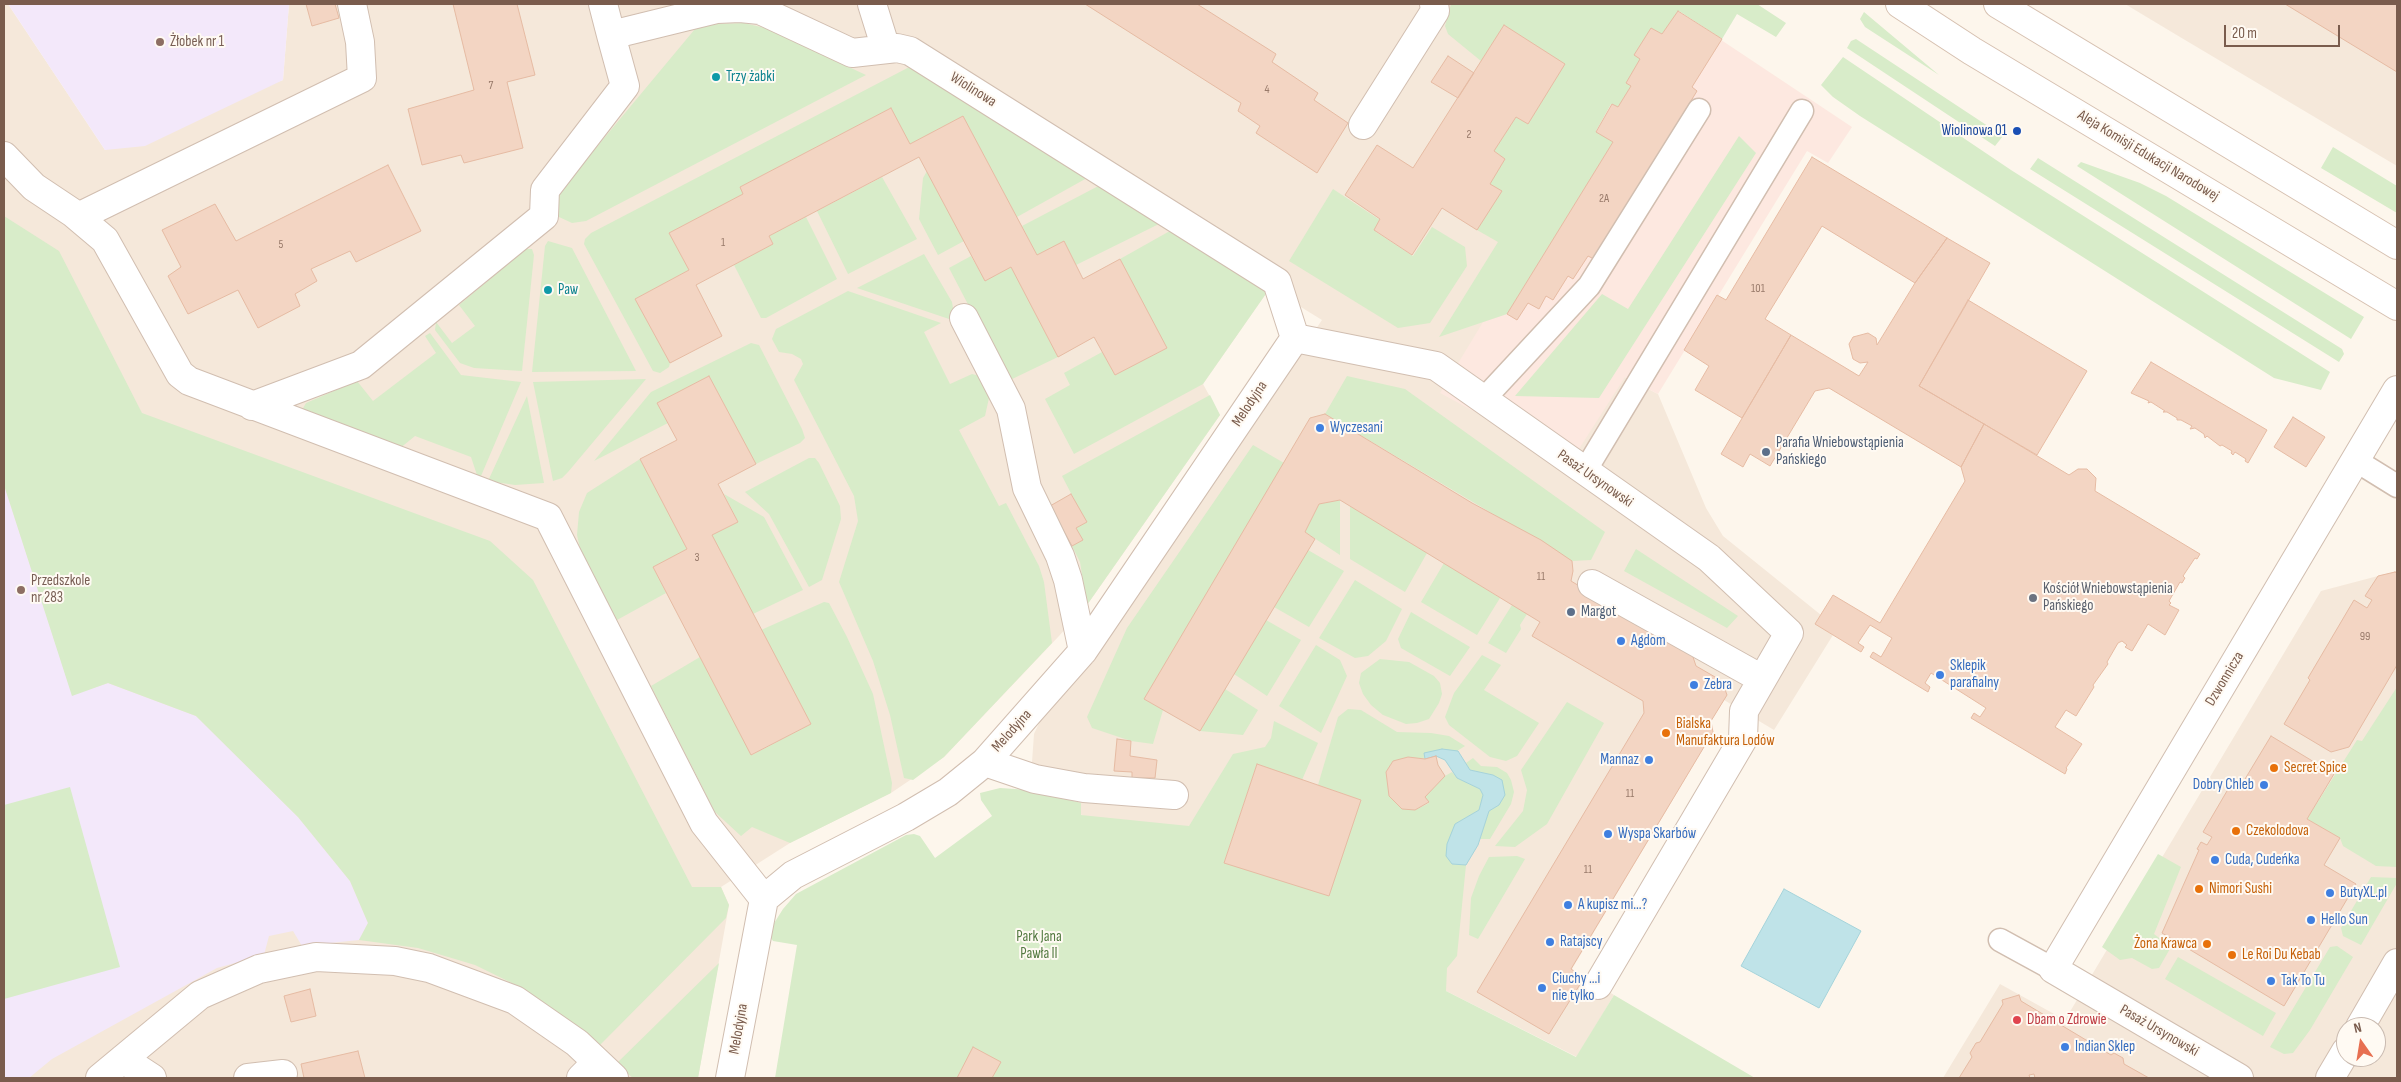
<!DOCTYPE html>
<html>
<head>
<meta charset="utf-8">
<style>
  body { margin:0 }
  #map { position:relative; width:2401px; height:1082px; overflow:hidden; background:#fdf6ec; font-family:"Sofia Sans Condensed",sans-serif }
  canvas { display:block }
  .frame { position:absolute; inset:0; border:5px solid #7a5c4d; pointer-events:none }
  .north { position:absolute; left:2336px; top:1017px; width:50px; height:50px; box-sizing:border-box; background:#fffaf3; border:1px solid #cabbb1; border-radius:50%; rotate:347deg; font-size:14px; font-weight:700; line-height:20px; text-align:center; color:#7a5c4d }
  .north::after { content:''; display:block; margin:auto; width:18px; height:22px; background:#e76f51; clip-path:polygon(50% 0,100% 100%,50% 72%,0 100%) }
  .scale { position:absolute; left:2224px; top:25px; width:116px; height:22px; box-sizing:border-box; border:2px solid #7a5c4d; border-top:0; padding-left:6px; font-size:15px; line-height:18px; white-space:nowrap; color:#7a5c4d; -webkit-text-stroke:4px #fffaf3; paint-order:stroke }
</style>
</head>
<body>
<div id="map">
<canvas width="2401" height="1082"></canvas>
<div class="frame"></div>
<div class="north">N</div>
<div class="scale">20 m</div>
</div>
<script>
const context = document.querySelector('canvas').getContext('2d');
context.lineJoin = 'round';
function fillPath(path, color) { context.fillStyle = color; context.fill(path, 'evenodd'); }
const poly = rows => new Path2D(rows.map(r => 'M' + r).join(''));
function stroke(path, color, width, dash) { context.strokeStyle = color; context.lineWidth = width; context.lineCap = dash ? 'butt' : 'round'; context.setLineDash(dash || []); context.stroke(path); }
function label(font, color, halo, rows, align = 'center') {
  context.font = font + ' "Sofia Sans Condensed",sans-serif'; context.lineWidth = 4; context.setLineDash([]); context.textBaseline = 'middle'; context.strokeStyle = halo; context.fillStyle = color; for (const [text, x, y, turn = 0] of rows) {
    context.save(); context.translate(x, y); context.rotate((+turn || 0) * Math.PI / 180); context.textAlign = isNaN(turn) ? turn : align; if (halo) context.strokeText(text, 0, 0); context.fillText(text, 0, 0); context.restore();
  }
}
const residential = poly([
  [4,4,8,4,105,150,283,80,289,4,1650,4,1625,377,1658,394,1706,508,1723,536,1821,615,1816,624,1833,635,1774,730,1724,700,1711,721,1713,732,1572,969,1614,995,1577,1057,1446,991,1030,790,1034,734,1041,719,1079,677,1322,320,1270,288,1203,384,1220,415,1087,605,1059,636,944,757,891,793,790,843,721,887,729,905,698,1078,4,1078],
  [2125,4,2397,4,2397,166,2180,37],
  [2397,571,2397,1078,1943,1078,2000,984,2065,1020,2321,591],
  [2346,1027,2376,1027,2376,1057,2346,1057]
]);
const commercial = poly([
  [1667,4,1852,127,1828,163,1807,151,1658,394,1625,377,1570,463,1440,393,1483,322,1507,314,1572,131]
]);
const education = poly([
  [8,4,289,4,283,80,145,146,105,150],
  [4,485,72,695,108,683,196,716,298,817,350,881,368,923,359,940,302,946,293,931,269,936,264,955,217,968,52,1059,29,1078,4,1078]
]);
const green = poly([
  [1451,4,1757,4,1786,23,1776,37,1737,14,1722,39,1679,11,1662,34,1651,28,1640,59,1627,82,1631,86,1618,107,1611,104,1596,131,1613,142,1507,314,1439,337,1498,242,1477,230,1490,184,1505,159,1494,151,1516,117,1528,124,1565,64,1504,25,1481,61,1448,34,1445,26],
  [1864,12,1939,75,1865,27,1860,19],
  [744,23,765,28,866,75,586,221,572,223,559,217,556,214,554,202,560,191,695,29,717,24],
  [1856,39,2003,136,1995,146,1847,48,1851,41],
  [1843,57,2011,170,2330,372,2321,390,2274,378,1860,116,1833,97,1821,85],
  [917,63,1087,178,1017,217,963,116,910,144,891,108,740,187,743,194,669,233,689,270,635,299,670,363,669,367,660,373,653,371,584,244,585,239,591,233],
  [1739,136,1756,153,1599,398,1515,396,1602,294,1628,309],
  [2333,147,2397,186,2397,213,2321,168],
  [2038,158,2342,349,2344,354,2339,362,2030,169],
  [2081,162,2140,183,2166,196,2364,317,2351,339,2077,166],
  [927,171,964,241,938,255,919,219,923,178],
  [882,177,917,239,848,274,817,211],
  [1106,182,1161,223,1076,265,1064,241,1037,255,1022,226],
  [1333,189,1383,222,1376,232,1413,256,1432,227,1465,247,1467,266,1430,323,1398,328,1289,261],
  [4,216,59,251,142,413,490,541,533,580,692,887,721,887,729,905,726,918,600,1045,524,989,475,965,418,948,359,940,368,923,350,881,298,817,196,716,108,683,72,696,4,485],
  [806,217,837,279,766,318,761,318,734,265,773,244,769,236],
  [1183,230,1270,288,1203,384,1074,454,1045,399,1070,385,1064,373,1102,352,1115,375,1167,348,1120,259,1168,232],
  [548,241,572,248,636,371,532,372,545,246],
  [526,249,532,249,534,255,522,371,474,368,460,363,435,330,436,322,452,343,475,326,459,305],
  [924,254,952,302,954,314,949,319,857,288],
  [971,256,985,281,1011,267,1058,357,1008,381,949,268],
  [848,291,941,323,924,332,950,384,972,374,980,376,991,389,985,416,959,430,999,506,1006,503,1039,566,1044,582,1052,643,944,757,913,780,904,778,890,715,873,661,839,582,858,521,854,496,794,380,803,364,801,359,792,354,779,352,772,339,776,329],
  [430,333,461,375,521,382,481,476,477,475,471,457,415,436,399,449,302,410,306,403,357,381,373,401,436,353,425,336],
  [751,343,759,345,802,429,805,438,800,443,756,464,709,376,658,403,668,423,594,461,651,392],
  [1347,376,1405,389,1605,532,1591,560,1572,561,1325,414],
  [646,379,568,472,562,478,553,481,533,382],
  [1210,395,1220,415,1087,605,1080,562,1072,546,1082,540,1076,528,1086,522,1062,476],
  [527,396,544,483,515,485,488,481],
  [1253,445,1284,463,1144,699,1163,710,1153,744,1131,741,1092,728,1087,717,1127,628],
  [809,458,815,458,819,463,840,506,841,519,822,580,809,587,769,514,745,492],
  [640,459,687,549,653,567,666,593,617,620,581,553,577,535,579,512,587,493],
  [724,494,764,517,803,590,753,614,712,535,738,522],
  [1340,500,1340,555,1305,532,1319,504],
  [1350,506,1427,553,1405,592,1350,559],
  [1636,549,1738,616,1727,628,1624,571],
  [1308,550,1344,571,1309,627,1274,607],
  [1444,563,1500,598,1477,635,1421,602],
  [1355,580,1402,609,1386,641,1368,656,1355,658,1319,638],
  [824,602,829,603,847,637,873,694,892,783,891,793,790,843,752,827,741,836,715,812,651,686,700,657,752,755,811,724,761,630],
  [1512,605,1527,614,1520,625,1521,629,1506,653,1488,643],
  [1411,612,1470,647,1450,676,1401,648,1398,639],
  [1266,620,1301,640,1267,696,1234,674],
  [1316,645,1340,660,1347,676,1321,733,1279,706],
  [1482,655,1501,665,1484,690,1539,723,1517,756,1506,761,1490,757,1449,725,1445,717,1454,693],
  [1380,659,1409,662,1434,676,1440,683,1442,694,1439,703,1429,719,1417,723,1406,724,1383,715,1371,705,1363,694,1359,683,1361,673],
  [2397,687,2397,867,2376,866,2343,846,2340,838,2307,819,2357,740,2362,741],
  [1225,689,1258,710,1243,735,1200,731],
  [1567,702,1604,723,1547,824,1515,847,1495,846,1523,811,1527,790,1521,770],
  [1348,709,1361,710,1397,732,1431,733,1449,736,1465,746,1457,751,1424,753,1425,759,1408,757,1393,761,1386,772,1389,796,1402,809,1415,810,1429,803,1425,797,1445,776,1452,772,1457,778,1480,789,1483,795,1479,810,1455,824,1451,864,1466,865,1457,956,1447,968,1446,991,1576,1057,1614,995,1755,1078,775,1078,797,945,773,941,771,938,771,928,783,909,796,894,906,835,914,834,920,836,935,858,992,816,981,800,980,793,1000,788,1030,790,1081,803,1081,815,1189,826,1233,754,1265,747,1271,738,1274,721,1318,743,1302,780,1257,764,1224,862,1329,895,1361,800,1318,785,1338,717],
  [1473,758,1481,766,1497,767,1507,773,1511,780,1514,792,1511,804,1490,839,1480,839,1489,811,1499,805,1493,775,1470,770,1466,763],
  [70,787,120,967,4,999,4,805],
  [2158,854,2181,867,2154,934,2171,947,2159,968,2152,969,2132,958,2120,960,2102,947],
  [1517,856,1525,859,1478,939,1469,935,1471,898,1479,876,1489,857],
  [2371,877,2397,878,2397,883,2361,945,2343,936,2341,928],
  [2337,946,2353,957,2310,1030,2293,1053,2284,1054,2270,1047,2330,947],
  [2178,957,2276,1013,2263,1036,2165,979],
  [719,963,698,1078,633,1078,616,1064]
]);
const water = poly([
  [1442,749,1458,751,1470,770,1493,775,1502,780,1505,795,1499,805,1489,811,1478,845,1466,865,1452,864,1446,856,1447,844,1455,824,1479,810,1483,795,1480,789,1457,778,1445,760,1436,756,1425,759,1424,753,1442,749],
  [1784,889,1861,931,1819,1008,1741,966,1784,889]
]);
const building = poly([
  [306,4,335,4,339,18,312,26,306,4],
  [453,4,517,4,535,75,507,82,523,148,464,163,461,155,422,165,408,109,474,90,453,4],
  [1085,4,1197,4,1276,54,1272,62,1318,93,1314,100,1348,123,1317,173,1256,133,1260,126,1238,111,1241,103,1085,4],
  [2285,4,2397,4,2397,72,2285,4],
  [1678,11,1722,39,1692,87,1697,91,1594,259,1588,256,1573,279,1568,276,1553,300,1546,296,1539,309,1528,303,1517,320,1507,314,1613,142,1596,132,1612,104,1618,107,1631,86,1626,83,1640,59,1634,55,1651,28,1662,34,1678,11],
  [1504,25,1565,64,1528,124,1516,117,1494,151,1505,159,1490,184,1502,191,1477,230,1442,208,1412,255,1374,230,1380,219,1345,195,1377,145,1413,168,1504,25],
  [1448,56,1474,73,1458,98,1431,82,1448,56],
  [891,108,910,144,963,116,1037,255,1064,241,1083,279,1120,259,1167,348,1115,375,1094,337,1058,357,1011,267,985,281,919,157,769,236,773,244,696,285,722,336,670,363,635,299,689,270,669,233,743,194,740,187,891,108],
  [1812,157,1947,238,1915,283,1822,226,1765,319,1791,335,1742,418,1695,390,1709,366,1684,350,1717,295,1726,300,1812,157],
  [388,165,421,231,356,262,350,251,311,269,317,281,295,294,300,306,258,328,238,290,188,314,168,276,181,267,162,230,215,204,236,241,388,165],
  [1947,238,1990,263,1919,386,1984,424,1961,467,1829,388,1815,391,1770,466,1750,454,1743,467,1721,454,1791,335,1859,376,1868,362,1860,363,1853,359,1849,344,1853,337,1868,333,1876,338,1877,345,1915,283,1947,238],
  [1968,300,2087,371,2037,455,1919,386,1968,300],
  [2151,362,2267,430,2248,463,2245,461,2246,459,2235,452,2233,455,2231,453,2232,451,2222,445,2220,446,2207,436,2205,438,2204,434,2195,428,2190,429,2192,426,2181,420,2177,420,2177,418,2167,412,2163,412,2165,411,2151,402,2148,403,2149,401,2131,393,2151,362],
  [709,376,756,464,718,484,738,522,712,535,811,724,751,755,653,567,687,549,640,459,677,440,657,403,709,376],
  [1325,414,1472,503,1541,540,1572,561,1573,571,1571,581,1692,654,1696,666,1722,681,1727,695,1711,721,1713,732,1571,969,1584,978,1549,1034,1477,992,1644,713,1643,701,1532,636,1540,622,1340,500,1319,504,1305,532,1315,539,1200,731,1144,699,1310,418,1325,414],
  [2293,417,2325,437,2306,467,2274,447,2293,417],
  [1984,424,2069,475,2078,469,2087,469,2096,478,2095,491,2200,554,2197,559,2195,558,2183,576,2185,578,2182,583,2180,582,2169,601,2171,603,2169,605,2179,610,2165,635,2148,624,2132,651,2125,647,2127,645,2122,641,2118,643,2107,662,2108,664,2093,685,2094,687,2076,716,2066,710,2055,727,2082,744,2066,768,2067,769,2065,774,1971,718,1974,713,1980,717,1986,708,1931,673,1925,683,1930,687,1928,692,1870,657,1873,652,1881,657,1892,638,1870,625,1858,643,1864,647,1861,652,1815,624,1833,595,1880,623,1965,481,1961,467,1984,424],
  [1071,494,1087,522,1076,528,1083,540,1072,546,1050,506,1071,494],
  [2395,572,2397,573,2397,665,2349,747,2331,752,2284,724,2310,680,2308,678,2354,600,2367,608,2372,600,2365,596,2378,576,2395,572],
  [2271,736,2334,774,2307,819,2340,838,2324,865,2356,884,2284,1006,2162,933,2199,850,2197,849,2201,842,2207,845,2212,837,2203,832,2234,779,2242,784,2271,736],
  [1117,739,1131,741,1130,756,1157,760,1155,778,1132,778,1132,772,1114,771,1117,739],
  [1436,756,1438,765,1445,776,1425,797,1429,802,1415,810,1402,809,1389,796,1386,772,1393,761,1408,757,1425,759,1436,756],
  [1257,764,1361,800,1329,896,1224,863,1257,764],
  [310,989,316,1016,291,1022,284,996,310,989],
  [2019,995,2021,1001,2111,1055,2114,1053,2123,1058,2124,1064,2149,1078,2035,1078,2034,1074,2029,1075,2030,1078,1959,1078,1972,1057,1970,1053,1976,1043,1980,1042,2003,1004,2002,1000,2019,995],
  [973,1047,1001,1062,992,1078,957,1078,973,1047],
  [358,1051,365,1078,304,1078,301,1064,358,1051]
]);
const lane = poly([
  [1483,400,1589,286,1699,110],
  [2355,460,2397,486],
  [1585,471,1802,111],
  [2000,940,2053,969]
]);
const street = poly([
  [603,4,611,35,717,9,740,8,760,10,852,53,897,48,910,51,1277,282,1295,338],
  [872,4,886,49],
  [1363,125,1435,11,1434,4],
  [4,156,34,187,73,213,105,240,180,374,189,381,548,517,704,823,764,899],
  [78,217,362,78,360,42,352,4],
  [964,318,1011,409,1027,488,1060,556,1068,580,1083,651],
  [1295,338,1436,366,1709,558,1789,633,1744,711,1743,739,1598,985],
  [252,406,361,365,544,216,545,190,625,86,611,35],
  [1592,584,1762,679],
  [985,762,1035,779,1084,788,1174,795],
  [2360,1027,2397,963],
  [123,1059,152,1078],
  [100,1078,200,995,259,969,316,957,395,961,429,968,515,1000,577,1043,614,1078],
  [248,1078,283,1074],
  [581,1078,597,1062],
  [730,1078,764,899,793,875,906,817,948,792,985,762,1083,651,1295,338],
  [2239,1078,2053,969,2397,390],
  [2330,1078,2346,1051]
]);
const secondary = poly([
  [1900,4,1972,51,2397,306],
  [1998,4,2397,245]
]);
const markers = [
  [160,42,5,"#8d6e63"],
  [716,77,5,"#0f9aa8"],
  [2017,131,5,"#1a4fb4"],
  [548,290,5,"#0f9aa8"],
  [1320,428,5,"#3f7fe0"],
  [1766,452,5,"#5c6f8a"],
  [21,590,5,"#8d6e63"],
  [2033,598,5,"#6b7280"],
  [1571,612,5,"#5c6f8a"],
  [1621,641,5,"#3f7fe0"],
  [1940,675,5,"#3f7fe0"],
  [1694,685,5,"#3f7fe0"],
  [1666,733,5,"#e8710a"],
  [1649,760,5,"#3f7fe0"],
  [2274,768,5,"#e8710a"],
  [2264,785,5,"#3f7fe0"],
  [2236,831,5,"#e8710a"],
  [1608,834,5,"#3f7fe0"],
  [2215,860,5,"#3f7fe0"],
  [2199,889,5,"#e8710a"],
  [2330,893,5,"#3f7fe0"],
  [1568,905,5,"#3f7fe0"],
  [2311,920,5,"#3f7fe0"],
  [1550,942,5,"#3f7fe0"],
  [2207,944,5,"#e8710a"],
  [2232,955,5,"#e8710a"],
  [2271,981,5,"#3f7fe0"],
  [1542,988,5,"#3f7fe0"],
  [2017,1020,5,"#e0444e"],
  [2065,1047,5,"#3f7fe0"]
];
const numberNames = [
  ["7",491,86],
  ["4",1267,90],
  ["2",1469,135],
  ["2A",1604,199],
  ["1",723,243],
  ["5",281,245],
  ["101",1758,289],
  ["3",697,558],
  ["11",1541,577],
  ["99",2365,637],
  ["11",1630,794],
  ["11",1588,870]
];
const educationNames = [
  ["Żłobek nr 1",170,42],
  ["Przedszkole",31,581],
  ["nr 283",31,598]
];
const cultureNames = [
  ["Trzy żabki",726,77],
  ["Paw",558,290]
];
const streetNames = [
  ["Wiolinowa",973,90,32],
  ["Aleja Komisji Edukacji Narodowej",2148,156,31],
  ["Melodyjna",1250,404,-56],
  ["Pasaż Ursynowski",1595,479,35],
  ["Dzwonnicza",2225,679,-59],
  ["Melodyjna",1012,731,-48],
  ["Melodyjna",739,1029,-80],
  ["Pasaż Ursynowski",2159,1031,30]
];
const transitNames = [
  ["Wiolinowa 01",2007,131]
];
const shopNames = [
  ["Wyczesani",1330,428],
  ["Agdom",1631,641],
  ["Sklepik",1950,666],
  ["parafialny",1950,683],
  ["Zebra",1704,685],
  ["Mannaz",1639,760,"right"],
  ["Dobry Chleb",2254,785,"right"],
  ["Wyspa Skarbów",1618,834],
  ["Cuda, Cudeńka",2225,860],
  ["ButyXL.pl",2340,893],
  ["A kupisz mi...?",1578,905],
  ["Hello Sun",2321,920],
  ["Ratajscy",1560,942],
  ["Ciuchy ...i",1552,979],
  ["nie tylko",1552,996],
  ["Tak To Tu",2281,981],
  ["Indian Sklep",2075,1047]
];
const serviceNames = [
  ["Parafia Wniebowstąpienia",1776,443],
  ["Pańskiego",1776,460],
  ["Margot",1581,612]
];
const worshipNames = [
  ["Kościół Wniebowstąpienia",2043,589],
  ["Pańskiego",2043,606]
];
const foodNames = [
  ["Bialska",1676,724],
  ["Manufaktura Lodów",1676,741],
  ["Secret Spice",2284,768],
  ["Czekolodova",2246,831],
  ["Nimori Sushi",2209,889],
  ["Żona Krawca",2197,944,"right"],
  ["Le Roi Du Kebab",2242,955]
];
const parkNames = [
  ["Park Jana",1039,937],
  ["Pawła II",1039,954]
];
const healthNames = [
  ["Dbam o Zdrowie",2027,1020]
];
fillPath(residential, '#f5e8da');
fillPath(commercial, '#fde8e0');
fillPath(education, '#f3e8fa');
fillPath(green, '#d8ecc9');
fillPath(water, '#bfe3e8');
stroke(water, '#a5d3da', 1);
fillPath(building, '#f3d5c3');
stroke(building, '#e6bba3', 1);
stroke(lane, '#d1beb0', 25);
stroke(street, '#d1beb0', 30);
stroke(secondary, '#d6c0b0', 30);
stroke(lane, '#fff', 22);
stroke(street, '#fff', 28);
stroke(secondary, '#fff', 28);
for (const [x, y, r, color] of markers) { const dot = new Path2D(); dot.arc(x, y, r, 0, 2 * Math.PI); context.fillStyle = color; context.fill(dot); stroke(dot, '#fffaf3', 2); }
label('12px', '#987a6a', null, numberNames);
label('15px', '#785e54', '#fffaf3', educationNames, 'left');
label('15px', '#0d838f', '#fffaf3', cultureNames, 'left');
label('15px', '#7a5c4d', '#fffaf3', streetNames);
label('15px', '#164399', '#fffaf3', transitNames, 'right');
label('15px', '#366cbe', '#fffaf3', shopNames, 'left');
label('15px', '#4e5e75', '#fffaf3', serviceNames, 'left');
label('15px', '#5b616d', '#fffaf3', worshipNames, 'left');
label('15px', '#c56008', '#fffaf3', foodNames, 'left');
label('15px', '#537a41', '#fffaf3', parkNames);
label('15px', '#be3a42', '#fffaf3', healthNames, 'left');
</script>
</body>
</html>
